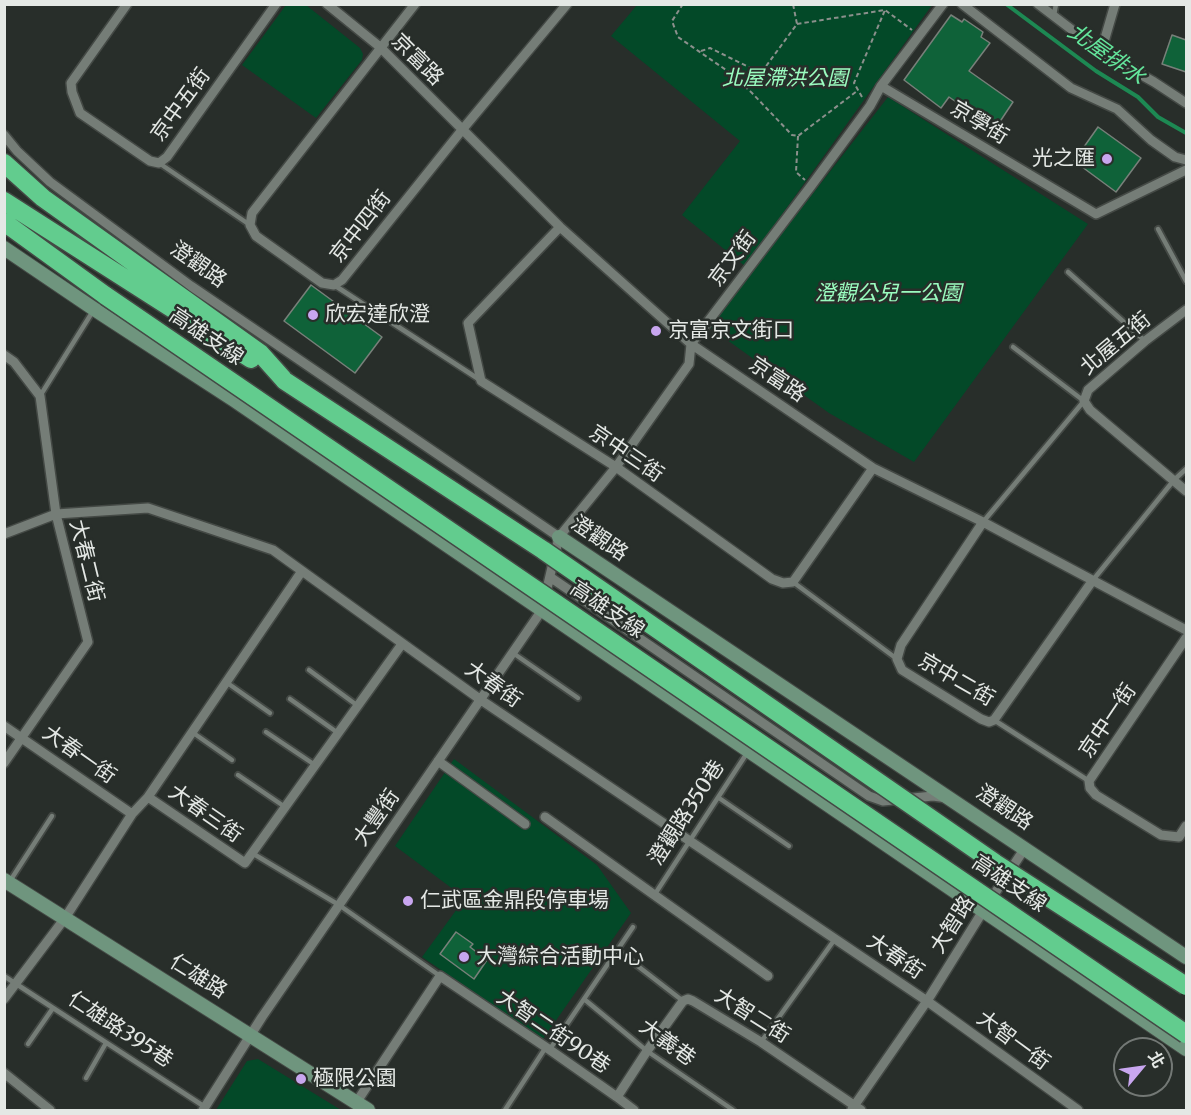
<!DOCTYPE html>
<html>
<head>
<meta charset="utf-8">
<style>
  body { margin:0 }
  #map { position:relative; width:1191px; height:1115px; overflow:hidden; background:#282e2a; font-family:Merriweather,"Noto Sans TC",serif }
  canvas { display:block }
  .frame { position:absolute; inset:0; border:6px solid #e4e8e5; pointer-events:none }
  .north { position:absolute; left:1113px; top:1037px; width:60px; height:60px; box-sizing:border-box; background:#282e2a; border:2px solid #737875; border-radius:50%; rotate:61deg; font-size:16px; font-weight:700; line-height:24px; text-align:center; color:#e4e8e5 }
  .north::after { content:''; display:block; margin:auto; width:21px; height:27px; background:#c8a6ef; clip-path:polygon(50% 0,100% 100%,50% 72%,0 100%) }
</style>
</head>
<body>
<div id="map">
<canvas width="1191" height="1115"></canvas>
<div class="frame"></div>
<div class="north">北</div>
</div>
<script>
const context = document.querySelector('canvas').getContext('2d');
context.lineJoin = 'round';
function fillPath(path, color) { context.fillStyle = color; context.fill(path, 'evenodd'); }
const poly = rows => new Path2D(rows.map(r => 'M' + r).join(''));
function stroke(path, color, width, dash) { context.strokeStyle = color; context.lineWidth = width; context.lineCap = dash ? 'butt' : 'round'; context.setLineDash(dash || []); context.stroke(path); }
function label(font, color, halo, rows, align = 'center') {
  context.font = font + ' Merriweather,"Noto Sans TC",serif'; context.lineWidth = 5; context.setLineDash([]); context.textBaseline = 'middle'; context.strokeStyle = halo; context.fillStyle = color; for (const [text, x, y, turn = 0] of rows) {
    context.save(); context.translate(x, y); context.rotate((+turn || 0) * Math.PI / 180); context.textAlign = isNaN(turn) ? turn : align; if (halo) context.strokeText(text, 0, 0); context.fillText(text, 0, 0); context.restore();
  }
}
const green = poly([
  [286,5,306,5,360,48,363,54,362,60,316,118,242,65],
  [637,5,932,5,745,266,682,215,740,141,611,36],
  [888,97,1088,224,914,462,829,413,709,327],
  [454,759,597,865,631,913,543,1039,422,957,465,898,395,846],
  [258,1059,341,1110,216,1110,247,1061]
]);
const stream = poly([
  [1006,4,1096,71,1138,97,1158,117,1186,133]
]);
const building = poly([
  [951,15,962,22,964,19,983,32,981,37,990,43,969,71,1013,102,995,129,949,97,941,108,904,80,951,15],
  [1172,35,1186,40,1186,72,1162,64,1172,35],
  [1098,127,1141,158,1116,192,1074,161,1098,127],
  [311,285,382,337,355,373,284,321,311,285],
  [456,932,473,944,470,947,487,960,474,979,440,954,456,932]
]);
const path = poly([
  [683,4,672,21,678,37,729,72,752,93,792,135,798,136,857,91],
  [797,24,885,10,912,30],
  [701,51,710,48,761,73,797,24,793,4],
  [862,97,854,83,885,10],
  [798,136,796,172,805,180]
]);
const lane = poly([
  [1054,15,1056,4],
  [159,163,250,225],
  [1158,229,1186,281],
  [1068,272,1145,341],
  [334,285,480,380],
  [40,396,93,311],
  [983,522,1084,401,1013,347],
  [1093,580,1174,480,1186,469],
  [793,582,897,659],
  [513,653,578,698],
  [309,670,358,706],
  [226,682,270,713],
  [290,699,338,733],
  [994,720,1089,781],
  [192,732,232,760],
  [266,732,315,765],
  [238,775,285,807],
  [719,798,789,846],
  [252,853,339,905,440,976],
  [10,881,52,816],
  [655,894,747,753],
  [617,950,683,1001],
  [4,976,205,1107],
  [584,999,647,1051,733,1110],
  [761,1042,835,939],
  [28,1044,53,1008],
  [550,1049,633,927],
  [86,1078,106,1043],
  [505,1110,546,1047]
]);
const street = poly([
  [127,4,71,83,72,92,80,113,150,161,159,163,167,157,276,4],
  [327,4,380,47,560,227,691,344,873,468,983,522,1186,630],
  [415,4,252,213,250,225,256,236,322,283,334,285,342,280,462,130,567,4],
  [962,4,1071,88,1117,109,1151,140,1175,157,1186,160],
  [1038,4,1101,52,1154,82,1186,103],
  [1101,52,1115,4],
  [881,86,1096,214,1186,170],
  [4,135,17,151,50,182,191,286,559,537],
  [560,227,468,323,481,381,616,467,772,579,783,583,793,582,873,468],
  [1186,310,1145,341,1088,390,1084,401,1090,410,1186,491],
  [4,355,14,362,40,396,56,514,88,642,4,763],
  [983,522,901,645,897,659,902,670,981,719,989,722,994,720,1093,580],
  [4,534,56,514,148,508,273,550,481,700,927,1001,1078,1110],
  [302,571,148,797,245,863,402,644],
  [550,577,869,796,883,801,933,796,947,798],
  [1186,638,1089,781,1090,788,1096,795,1161,835,1179,837,1186,826],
  [4,726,132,814],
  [438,761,525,824],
  [545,817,768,976],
  [4,999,65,918,132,814,148,797],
  [4,1073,50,1110],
  [356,1103,440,976,550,1050,617,1097],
  [852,1109,927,1001,983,911,1025,848],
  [203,1110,262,1017,542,610,559,537,616,467,689,364,691,344,811,186,870,106,881,86,943,4],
  [634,1110,617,1097,647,1051,683,1001,688,999,693,1001,761,1042,861,1110]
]);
const secondary = poly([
  [4,248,94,309,234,400,1186,1049],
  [559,537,1186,957],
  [4,880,368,1110]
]);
const highway = poly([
  [4,163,43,198,260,353,285,381],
  [4,201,251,359],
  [4,222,106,296]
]);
const highwayBridge = poly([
  [106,296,1186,1034],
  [285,381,543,550,995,863,1186,986]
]);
const markers = [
  [1107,159,6,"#c8a6ef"],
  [313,315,6,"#c8a6ef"],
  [656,331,6,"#c8a6ef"],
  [408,901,6,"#c8a6ef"],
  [464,957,6,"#c8a6ef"],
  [301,1079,6,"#c8a6ef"]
];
const streetNames = [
  ["京富路",417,60,45],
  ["京中五街",181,105,-54],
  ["京學街",979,123,31],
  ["京中四街",361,227,-52],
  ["京文街",733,259,-53],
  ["澄觀路",198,265,35],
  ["高雄支線",206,337,34],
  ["北屋五街",1116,344,-40],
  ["京富路",777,380,34],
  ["京中三街",626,454,34],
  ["澄觀路",599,539,34],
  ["大春二街",86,561,76],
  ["高雄支線",607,610,34],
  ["京中二街",956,680,30],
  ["大春街",493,685,35],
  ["京中一街",1108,721,-56],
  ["大春一街",79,755,35],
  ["澄觀路",1004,808,34],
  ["澄觀路350巷",687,813,-57],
  ["大春三街",205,814,35],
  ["大豐街",377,818,-55],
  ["高雄支線",1009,884,34],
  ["大智路",953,925,-58],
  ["大春街",895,957,34],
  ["仁雄路",198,977,32],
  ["大智二街",752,1016,32],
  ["仁雄路395巷",120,1030,33],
  ["大智二街90巷",553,1032,34],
  ["大智一街",1013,1041,36],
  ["大義巷",667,1043,36]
];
const parkNames = [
  ["北屋滯洪公園",785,79],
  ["澄觀公兒一公園",888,294]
];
const poiNames = [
  ["光之匯",1095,159,"right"],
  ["欣宏達欣澄",325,315],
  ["京富京文街口",668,331],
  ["仁武區金鼎段停車場",420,901],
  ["大灣綜合活動中心",476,957],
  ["極限公園",313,1079]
];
const waterNames = [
  ["北屋排水",1106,55,35]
];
fillPath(green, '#034928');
stroke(stream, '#1d8953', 4);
fillPath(building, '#0f6239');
stroke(building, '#78807a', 1.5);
stroke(lane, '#444945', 8);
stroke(street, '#444945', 12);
stroke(secondary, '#444945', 16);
stroke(highway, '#444945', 21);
stroke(path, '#8b908c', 2, [4.5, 3]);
stroke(lane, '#757d77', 4.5);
stroke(street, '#757d77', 9);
stroke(secondary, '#6f957e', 14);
stroke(highway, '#62cc8e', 18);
stroke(highwayBridge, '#444945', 21, []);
stroke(highwayBridge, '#62cc8e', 18);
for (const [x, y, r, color] of markers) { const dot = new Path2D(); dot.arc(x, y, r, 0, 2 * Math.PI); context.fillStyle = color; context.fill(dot); stroke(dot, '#282e2a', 2); }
label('21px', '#e4e8e5', '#282e2a', streetNames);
label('italic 21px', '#9afcbf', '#282e2a', parkNames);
label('21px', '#e4e8e5', '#282e2a', poiNames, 'left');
label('italic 22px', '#64e69c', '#282e2a', waterNames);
</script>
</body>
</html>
